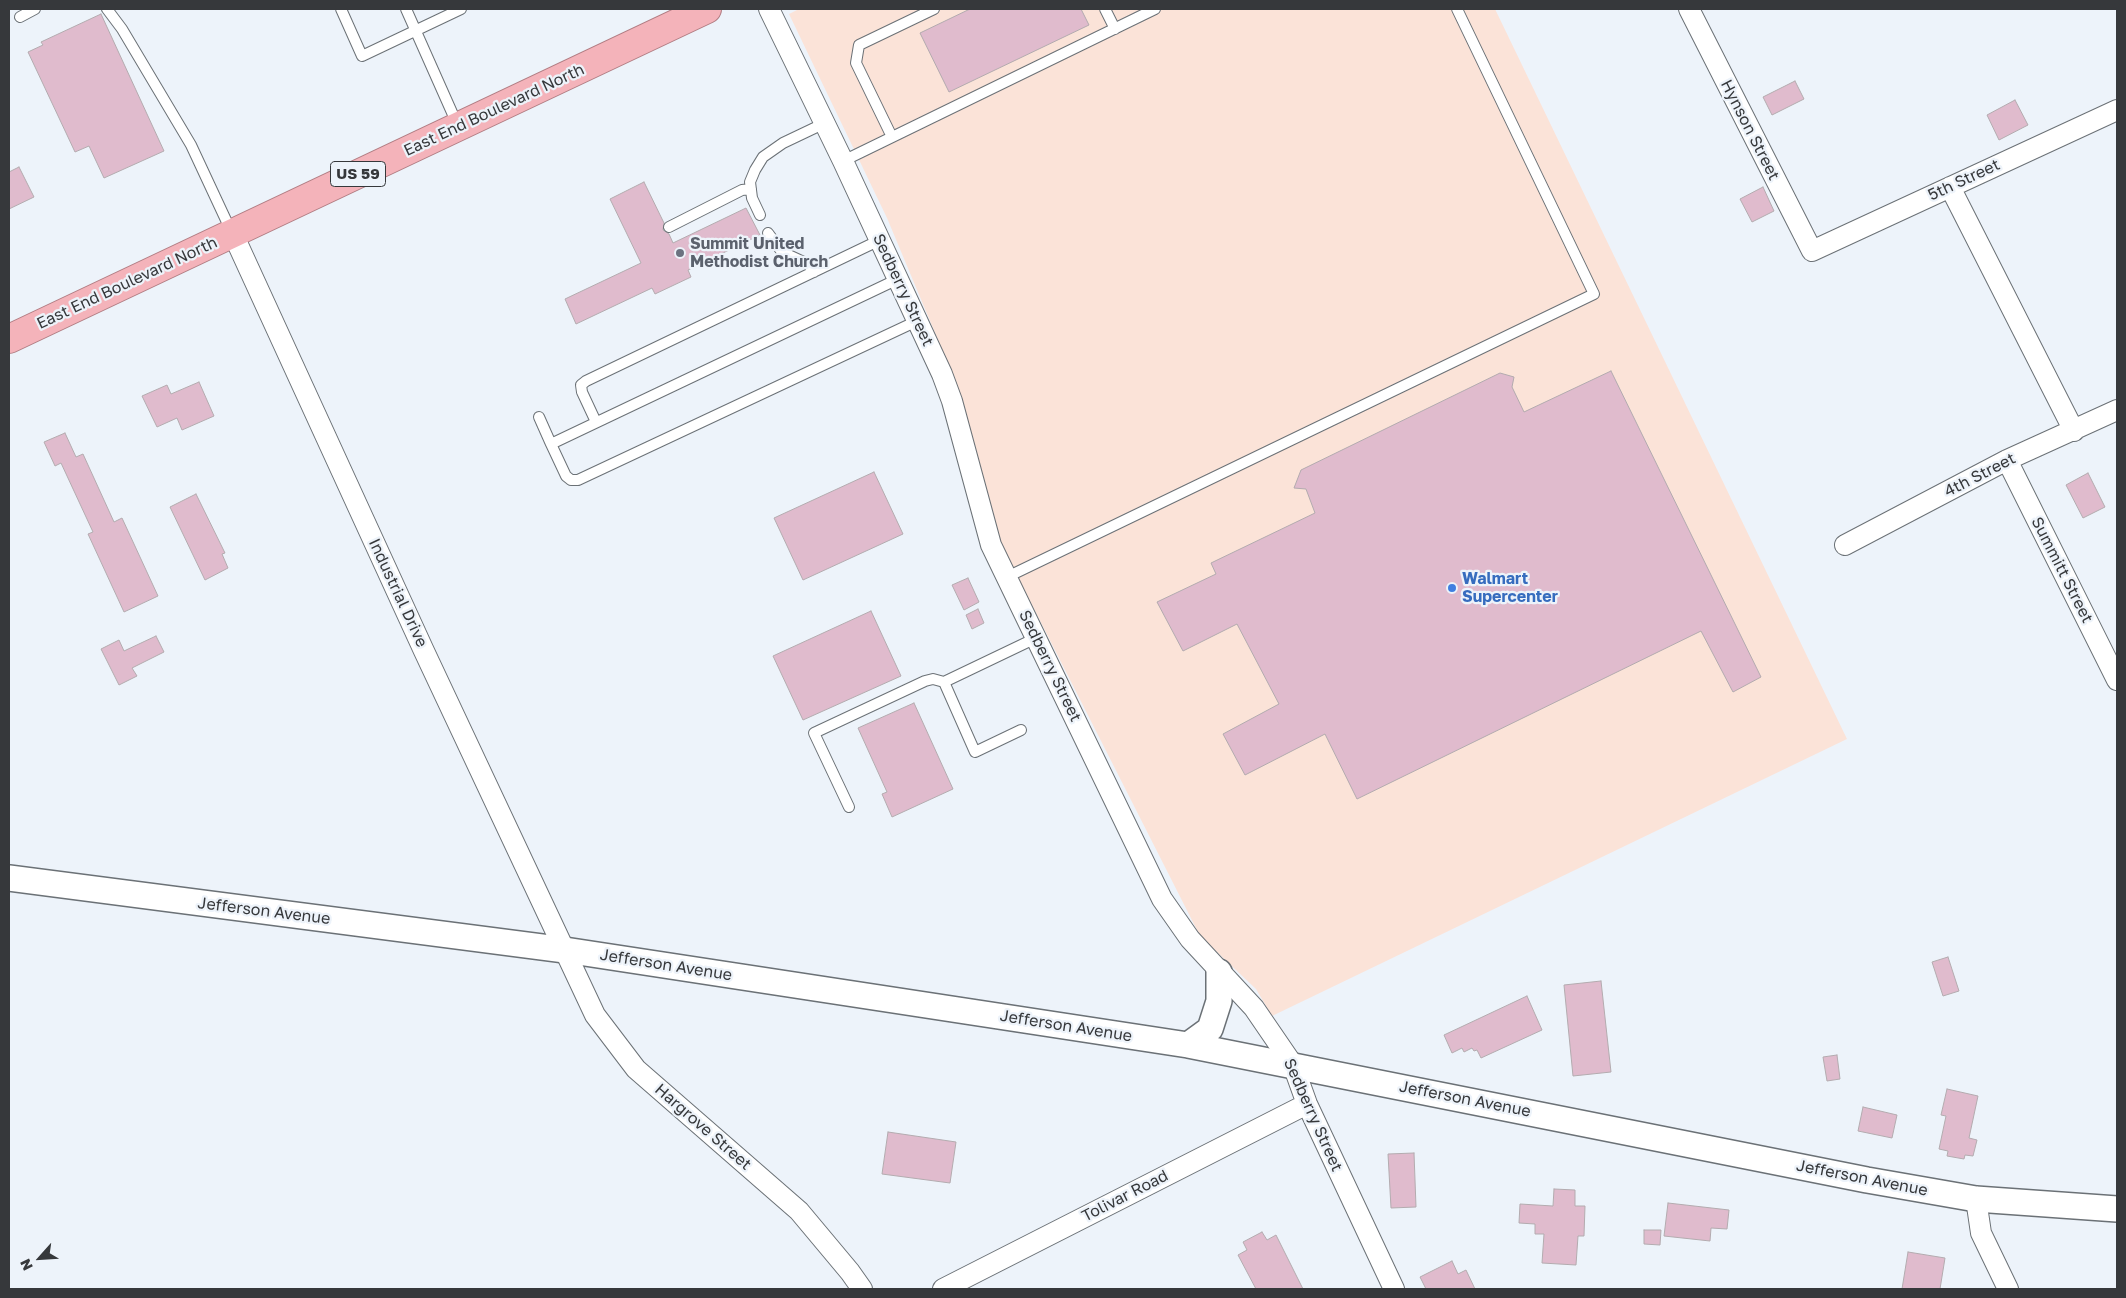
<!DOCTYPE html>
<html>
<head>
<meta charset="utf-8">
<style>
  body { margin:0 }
  #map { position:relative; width:2126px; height:1298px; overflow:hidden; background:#edf3fa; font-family:"Golos Text",sans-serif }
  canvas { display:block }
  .frame { position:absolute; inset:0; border:10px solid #36383b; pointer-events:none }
  .north { position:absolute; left:15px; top:1233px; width:50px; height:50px; -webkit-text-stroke:4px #edf3fa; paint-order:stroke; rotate:244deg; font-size:14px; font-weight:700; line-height:20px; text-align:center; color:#36383b }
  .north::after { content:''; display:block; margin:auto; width:18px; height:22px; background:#36383b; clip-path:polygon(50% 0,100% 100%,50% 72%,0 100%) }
</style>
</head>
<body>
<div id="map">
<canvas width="2126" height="1298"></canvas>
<div class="frame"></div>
<div class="north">N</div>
</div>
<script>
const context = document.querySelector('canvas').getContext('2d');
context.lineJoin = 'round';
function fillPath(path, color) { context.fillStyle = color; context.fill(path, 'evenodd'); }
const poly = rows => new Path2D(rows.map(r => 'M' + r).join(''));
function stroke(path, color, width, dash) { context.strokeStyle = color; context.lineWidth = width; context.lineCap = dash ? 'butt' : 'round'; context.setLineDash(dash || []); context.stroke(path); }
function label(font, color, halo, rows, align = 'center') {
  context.font = font + ' "Golos Text",sans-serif'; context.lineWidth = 4.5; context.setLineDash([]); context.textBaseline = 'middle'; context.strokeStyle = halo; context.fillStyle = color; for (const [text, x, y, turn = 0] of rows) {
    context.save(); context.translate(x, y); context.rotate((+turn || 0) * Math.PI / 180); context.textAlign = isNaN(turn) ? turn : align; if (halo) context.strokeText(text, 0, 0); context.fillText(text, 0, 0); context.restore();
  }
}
const commercial = poly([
  [799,9,1495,9,1847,739,1272,1016,1256,989,1200,936,997,536,953,376,887,218,789,14]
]);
const building = poly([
  [970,9,1081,9,1089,25,949,92,920,33,970,9],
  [101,14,164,151,104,178,89,146,75,152,28,52,43,45,41,42,101,14],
  [1795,81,1804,99,1772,115,1763,97,1795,81],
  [2015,100,2028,125,1999,140,1987,115,2015,100],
  [19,167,34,197,9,209,9,172,19,167],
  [644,182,664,223,663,230,669,234,673,243,746,208,760,235,688,270,691,277,655,294,652,288,576,324,565,299,641,263,610,199,644,182],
  [1763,187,1774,211,1752,222,1740,199,1763,187],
  [1611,371,1761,677,1733,692,1701,631,1357,799,1325,734,1245,775,1223,734,1279,704,1237,624,1183,651,1157,602,1216,574,1211,563,1315,513,1306,489,1294,488,1301,470,1500,373,1514,377,1512,387,1524,412,1611,371],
  [199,382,214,416,182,430,177,418,157,427,142,396,167,385,171,394,199,382],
  [65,433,76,457,83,454,114,522,122,518,158,596,124,612,88,534,93,532,61,463,55,466,44,442,65,433],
  [874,472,903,534,803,580,774,518,874,472],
  [2088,473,2105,507,2083,518,2066,485,2088,473],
  [196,494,225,553,222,554,228,568,205,580,170,507,196,494],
  [968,578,979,602,964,610,952,585,968,578],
  [978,609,984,623,972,629,966,615,978,609],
  [871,611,901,676,803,720,773,656,871,611],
  [156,636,164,652,132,668,137,676,119,685,101,649,119,640,124,651,156,636],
  [914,703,953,789,892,817,882,794,887,792,858,728,914,703],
  [1948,957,1959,991,1943,996,1932,962,1948,957],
  [1601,981,1611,1072,1573,1076,1564,985,1601,981],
  [1527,996,1542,1030,1481,1058,1477,1050,1474,1051,1472,1048,1464,1052,1462,1048,1452,1053,1444,1035,1527,996],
  [1837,1055,1840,1079,1827,1081,1823,1057,1837,1055],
  [1947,1089,1978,1096,1969,1138,1977,1140,1973,1156,1965,1155,1964,1159,1947,1156,1948,1151,1939,1149,1946,1116,1941,1115,1947,1089],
  [1863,1107,1897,1115,1892,1138,1858,1131,1863,1107],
  [888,1132,956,1142,950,1183,882,1174,888,1132],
  [1414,1153,1416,1207,1391,1208,1388,1154,1414,1153],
  [1554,1189,1575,1190,1575,1206,1585,1206,1584,1236,1578,1236,1576,1265,1542,1263,1544,1234,1535,1234,1535,1224,1519,1223,1520,1204,1553,1206,1554,1189],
  [1668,1203,1729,1210,1727,1229,1711,1228,1710,1241,1664,1236,1668,1203],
  [1644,1230,1661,1230,1660,1245,1644,1244,1644,1230],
  [1262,1232,1267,1240,1276,1235,1303,1289,1256,1289,1238,1255,1247,1250,1243,1242,1262,1232],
  [1908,1252,1945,1258,1940,1289,1902,1289,1908,1252],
  [1452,1261,1458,1274,1466,1270,1475,1289,1426,1289,1420,1277,1452,1261]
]);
const service = poly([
  [107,9,122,29,191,145,232,233],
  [341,9,362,56,461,9],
  [406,9,458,126],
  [1105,9,1115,29],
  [20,17,35,9],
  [892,137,856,63,859,45,934,9],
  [843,161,1155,9],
  [760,215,752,198,750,182,755,170,763,157,783,143,825,123],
  [669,227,742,190,751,189],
  [768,233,782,252,808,264,814,272],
  [898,279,551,444,566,476,571,480,578,480,917,321],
  [539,417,551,444],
  [596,422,582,392,581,385,586,381,880,240],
  [1007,577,1594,294,1457,9],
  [944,682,975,752,1021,730],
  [849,807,814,733,925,681,933,679,944,682,1036,638]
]);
const minor = poly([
  [769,9,843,161,942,374,952,401,991,545,1162,899,1190,939,1254,1008,1293,1065,1307,1104,1394,1289],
  [1689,9,1812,251,2117,110],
  [1950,187,2074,431],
  [233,234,424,651,595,1015,636,1069,799,1211,850,1272,862,1289],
  [2007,460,2117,680],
  [1845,545,2007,460,2117,410],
  [1976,1199,1981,1233,2008,1289],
  [943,1289,1307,1104]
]);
const tertiary = poly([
  [9,878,565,950,1188,1045,1867,1180,1976,1199,2117,1209],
  [1188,1045,1210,1029,1219,1001,1219,972]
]);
const trunk = poly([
  [9,339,707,9]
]);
const markers = [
  [680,253,5,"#6b7280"],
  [1452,588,5,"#3f7fe0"]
];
const shields = [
  [358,174,55]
];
const shieldNames = [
  ["US 59",358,174]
];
const streetNames = [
  ["East End Boulevard North",494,110,-25],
  ["Hynson Street",1750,130,63],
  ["5th Street",1964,180,-25],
  ["East End Boulevard North",127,283,-25],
  ["Sedberry Street",903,290,65],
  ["4th Street",1980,475,-27],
  ["Summitt Street",2062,570,63],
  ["Industrial Drive",398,593,65],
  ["Sedberry Street",1050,666,64],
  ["Jefferson Avenue",264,911,7],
  ["Jefferson Avenue",666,965,9],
  ["Jefferson Avenue",1066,1026,9],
  ["Jefferson Avenue",1465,1099,11],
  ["Sedberry Street",1313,1115,66],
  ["Hargrove Street",703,1127,41],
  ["Jefferson Avenue",1862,1178,11],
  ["Tolivar Road",1125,1196,-27]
];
const worshipNames = [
  ["Summit United",690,244],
  ["Methodist Church",690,262]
];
const shopNames = [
  ["Walmart",1462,579],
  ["Supercenter",1462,597]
];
fillPath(commercial, '#fbe3d8');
fillPath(building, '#e0bbcd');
stroke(building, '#b3abaf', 1);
stroke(service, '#6b7176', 12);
stroke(minor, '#6b7176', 22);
stroke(tertiary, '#6b7176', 28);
stroke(trunk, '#b07c82', 30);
stroke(service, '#fff', 10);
stroke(minor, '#fff', 20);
stroke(tertiary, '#fff', 25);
stroke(trunk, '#f4b3ba', 28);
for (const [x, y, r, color] of markers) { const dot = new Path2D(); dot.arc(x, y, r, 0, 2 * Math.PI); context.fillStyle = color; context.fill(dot); stroke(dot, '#edf3fa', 2); }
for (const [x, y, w] of shields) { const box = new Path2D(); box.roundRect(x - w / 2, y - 12.5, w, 25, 4); context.fillStyle = '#edf3fa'; context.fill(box); stroke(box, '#36383b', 1); }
label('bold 15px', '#36383b', null, shieldNames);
label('16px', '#36383b', '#edf3fa', streetNames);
label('bold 16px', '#5b616d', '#edf3fa', worshipNames, 'left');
label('bold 16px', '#366cbe', '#edf3fa', shopNames, 'left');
</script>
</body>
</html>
